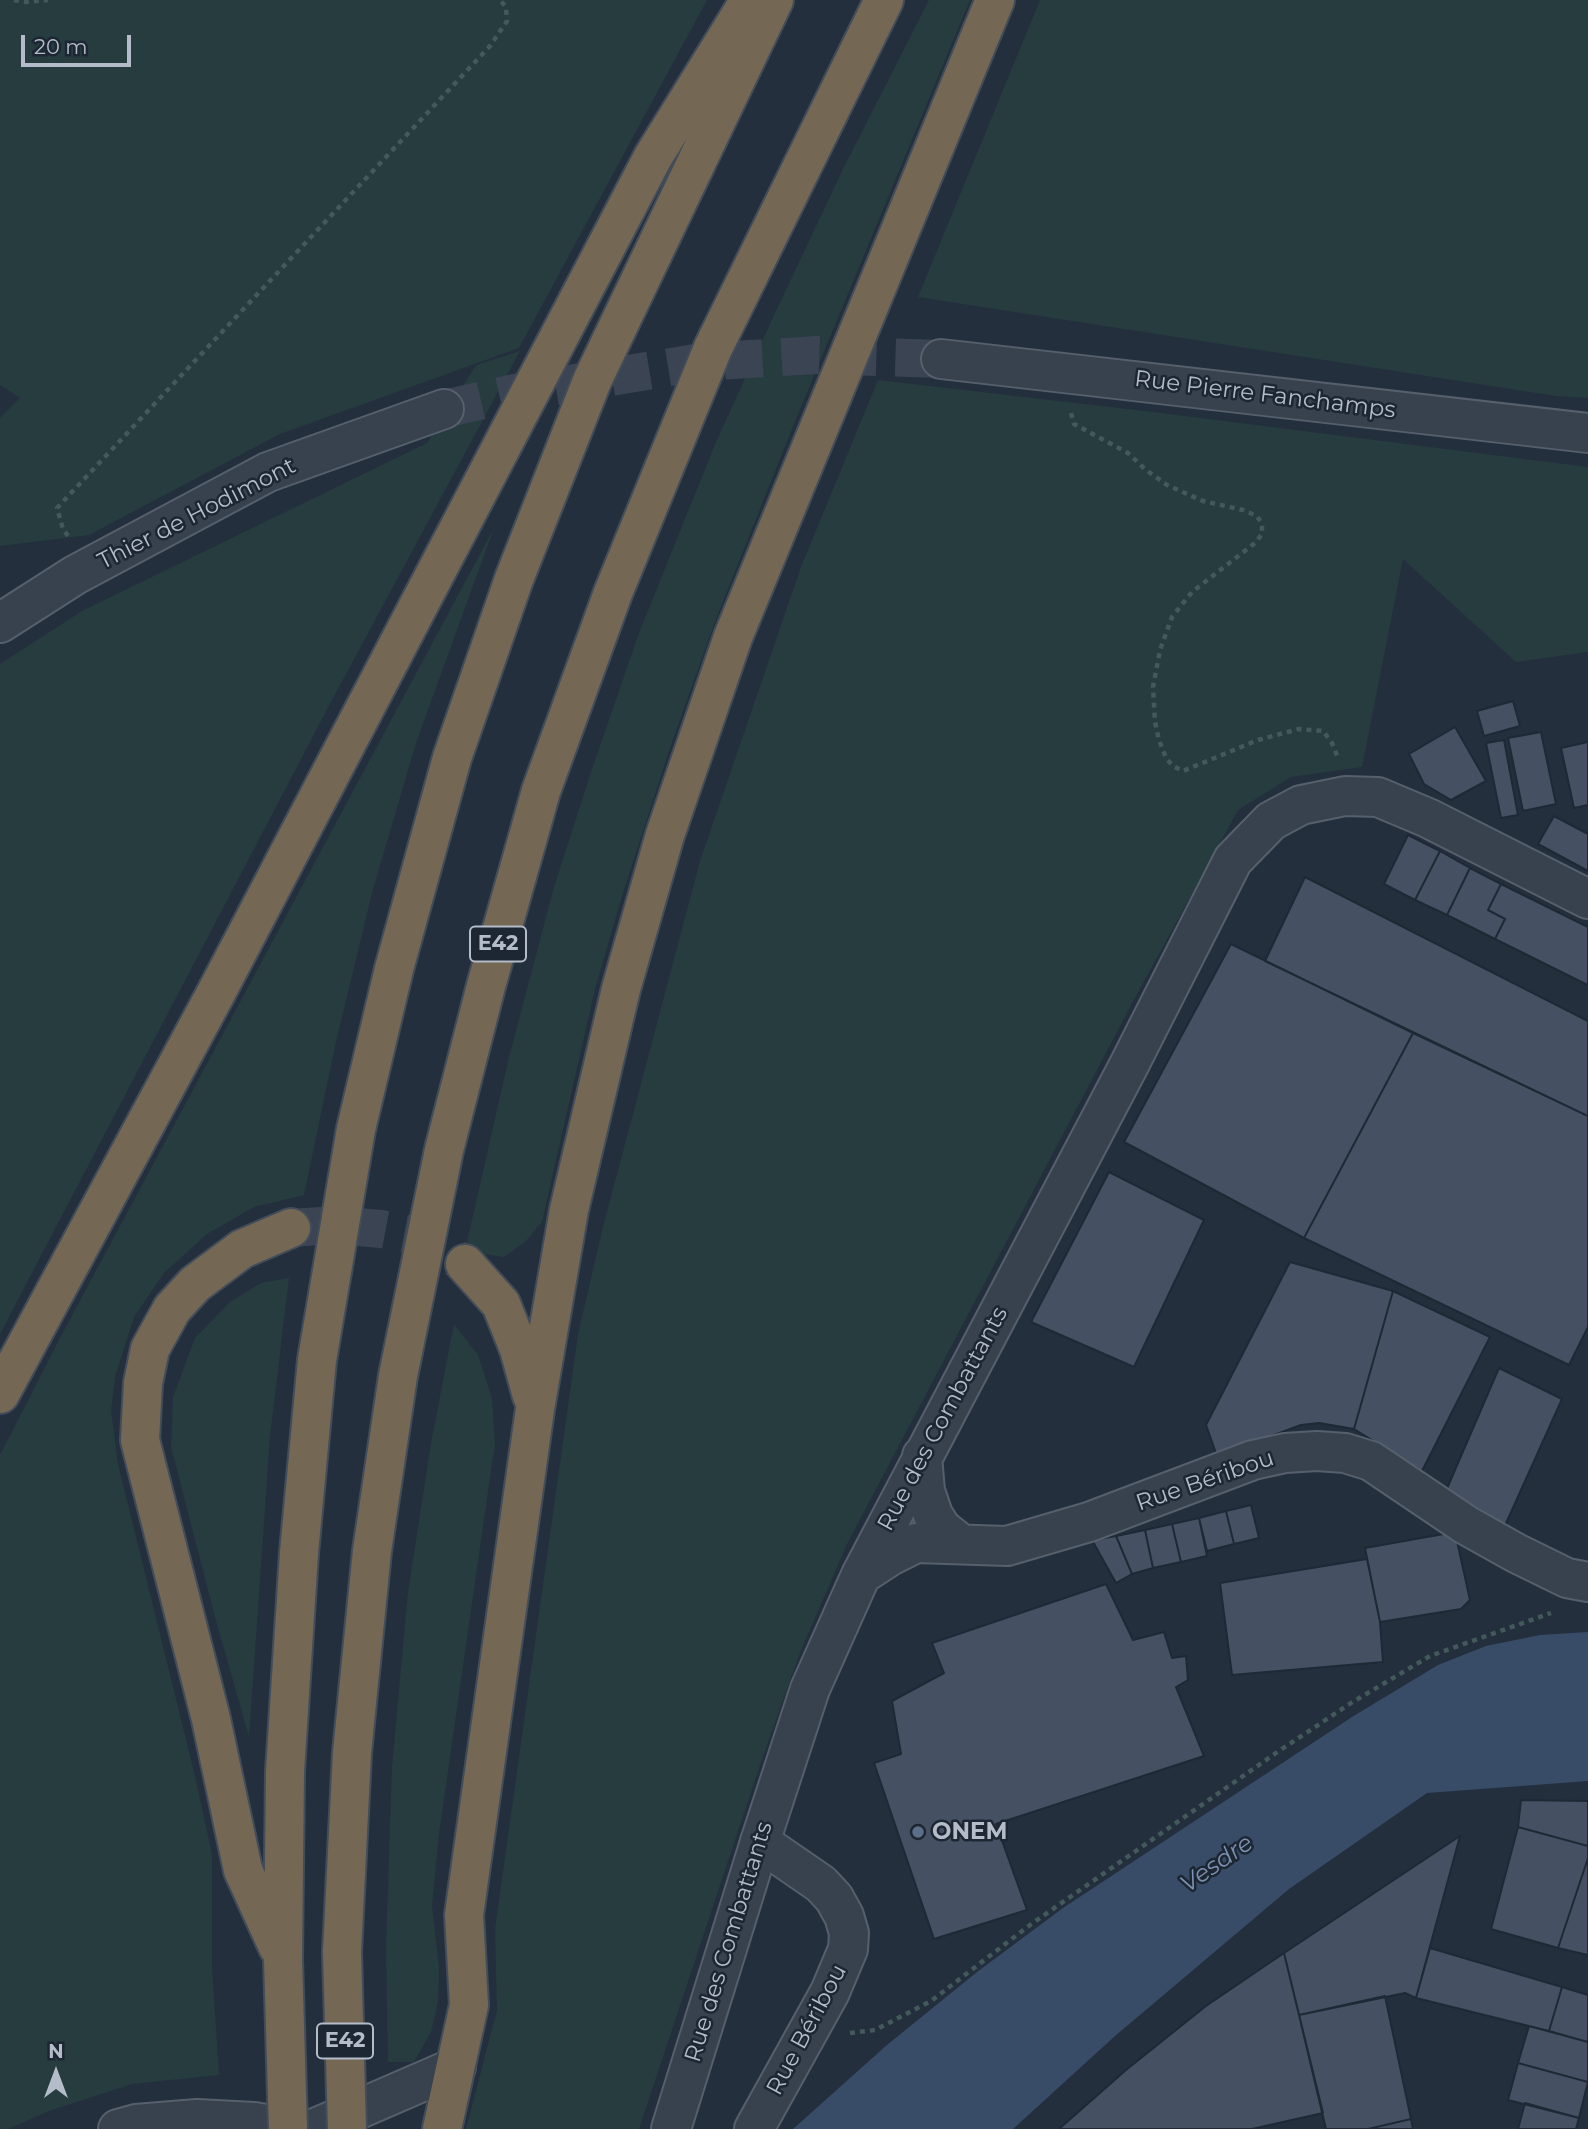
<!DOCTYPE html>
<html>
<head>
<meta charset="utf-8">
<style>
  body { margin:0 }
  #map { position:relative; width:1588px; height:2129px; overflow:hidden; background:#242f3e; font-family:Montserrat,sans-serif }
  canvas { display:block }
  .north { position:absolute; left:21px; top:2038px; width:70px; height:70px; -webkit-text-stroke:5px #1d2633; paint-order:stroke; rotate:0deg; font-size:19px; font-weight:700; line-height:28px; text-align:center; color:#b4bcc9 }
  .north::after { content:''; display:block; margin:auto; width:24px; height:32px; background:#b4bcc9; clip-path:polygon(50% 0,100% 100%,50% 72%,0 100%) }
  .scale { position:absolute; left:21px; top:35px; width:110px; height:32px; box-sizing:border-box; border:4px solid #b4bcc9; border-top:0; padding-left:9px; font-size:21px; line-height:24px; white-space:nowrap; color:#b4bcc9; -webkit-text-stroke:5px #1d2633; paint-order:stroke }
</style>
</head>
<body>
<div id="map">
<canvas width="1588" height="2129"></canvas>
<div class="north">N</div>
<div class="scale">20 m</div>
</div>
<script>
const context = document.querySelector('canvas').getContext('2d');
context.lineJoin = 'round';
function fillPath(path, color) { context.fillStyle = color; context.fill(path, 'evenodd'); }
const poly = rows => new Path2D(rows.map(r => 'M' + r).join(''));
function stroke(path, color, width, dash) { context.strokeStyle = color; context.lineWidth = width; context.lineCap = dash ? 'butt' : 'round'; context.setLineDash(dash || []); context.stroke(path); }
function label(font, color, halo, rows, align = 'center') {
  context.font = font + ' Montserrat,sans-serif'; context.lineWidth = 5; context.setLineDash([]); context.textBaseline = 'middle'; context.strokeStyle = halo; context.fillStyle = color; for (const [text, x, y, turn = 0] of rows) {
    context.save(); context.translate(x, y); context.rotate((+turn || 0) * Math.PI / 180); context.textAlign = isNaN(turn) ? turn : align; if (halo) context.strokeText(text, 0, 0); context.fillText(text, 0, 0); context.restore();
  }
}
const green = poly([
  [0,0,707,0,519,348,280,434,89,535,0,546,0,418,20,398,0,385],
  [929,0,970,0,796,419,716,619,671,745,623,893,595,989,542,1222,525,1242,504,1257,483,1254,467,1242,509,1057,554,887,592,769,639,633,716,442,769,326,843,169],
  [1040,0,1588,0,1588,398,1556,396,918,297],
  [520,351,332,700,0,1334,0,664,82,611,427,443,476,365],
  [878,380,1153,412,1588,467,1588,652,1516,662,1403,559,1362,767,1291,777,1238,810,1138,992,847,1544,800,1653,763,1756,639,2129,466,2129,497,2010,495,1929,578,1334,603,1227,700,861,801,567],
  [494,528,416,743,372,893,336,1042,304,1195,254,1207,207,1234,164,1273,134,1317,115,1377,111,1412,118,1464,195,1776,212,1854,212,1968,219,2075,132,2084,49,2111,8,2129,0,2129,0,1455,60,1338],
  [289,1278,270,1436,249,1737,215,1617,171,1447,173,1397,195,1338,230,1302,261,1283],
  [454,1324,478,1355,492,1398,495,1443,439,1834,432,1906,439,1968,438,2002,431,2032,414,2062,388,2062,386,1947,392,1767,408,1592,431,1443]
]);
const water = poly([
  [1588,1632,1588,1781,1427,1793,1289,1889,1115,2036,1013,2129,793,2129,887,2045,977,1972,1063,1908,1352,1717,1438,1665,1486,1646,1540,1635]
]);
const building = poly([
  [1513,701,1520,726,1484,736,1477,711,1513,701],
  [1455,727,1486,781,1451,800,1424,784,1409,754,1455,727],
  [1541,732,1556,804,1523,811,1508,738,1541,732],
  [1504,740,1518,815,1501,818,1486,743,1504,740],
  [1588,742,1588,805,1574,808,1561,748,1588,742],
  [1554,816,1588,834,1588,871,1538,844,1554,816],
  [1408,835,1440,851,1415,900,1384,884,1408,835],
  [1440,851,1470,868,1447,915,1415,900,1440,851],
  [1470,868,1501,884,1488,910,1505,919,1495,939,1447,915,1470,868],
  [1305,877,1588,1021,1588,1116,1265,961,1305,877],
  [1501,884,1588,927,1588,985,1495,939,1505,919,1488,910,1501,884],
  [1231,944,1413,1033,1304,1238,1124,1142,1231,944],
  [1413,1033,1588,1116,1588,1327,1569,1365,1304,1238,1413,1033],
  [1109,1172,1204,1220,1134,1367,1031,1322,1109,1172],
  [1290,1262,1393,1291,1354,1429,1319,1423,1301,1425,1217,1456,1206,1425,1290,1262],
  [1393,1291,1490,1337,1422,1471,1354,1429,1393,1291],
  [1499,1368,1562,1399,1503,1530,1445,1493,1499,1368],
  [1251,1505,1259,1538,1234,1544,1226,1511,1251,1505],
  [1226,1511,1234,1544,1207,1551,1199,1518,1226,1511],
  [1199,1518,1207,1556,1181,1562,1172,1524,1199,1518],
  [1172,1524,1181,1562,1153,1568,1145,1530,1172,1524],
  [1145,1530,1153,1568,1132,1574,1116,1536,1145,1530],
  [1455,1532,1470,1600,1461,1609,1380,1622,1365,1548,1455,1532],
  [1116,1536,1132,1574,1116,1583,1092,1540,1116,1536],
  [1367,1559,1380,1622,1383,1662,1232,1675,1220,1583,1367,1559],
  [1106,1584,1133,1640,1164,1632,1172,1658,1186,1656,1188,1680,1176,1687,1204,1756,996,1824,1027,1910,934,1939,874,1763,901,1754,892,1701,944,1673,932,1643,1106,1584],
  [1521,1800,1588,1801,1588,1846,1518,1827,1521,1800],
  [1518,1827,1588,1846,1588,1858,1558,1948,1491,1929,1518,1827],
  [1460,1836,1416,1998,1405,1993,1299,2015,1284,1953,1460,1836],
  [1588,1858,1588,1955,1558,1948,1588,1858],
  [1430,1948,1562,1987,1549,2031,1416,1998,1430,1948],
  [1284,1953,1323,2113,1252,2129,1059,2129,1126,2070,1206,2006,1284,1953],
  [1562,1987,1588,1995,1588,2042,1549,2031,1562,1987],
  [1385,1996,1411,2119,1368,2129,1326,2129,1299,2015,1385,1996],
  [1529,2026,1588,2042,1588,2082,1518,2063,1529,2026],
  [1518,2063,1588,2082,1579,2118,1508,2100,1518,2063],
  [1525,2103,1579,2118,1576,2129,1518,2129,1525,2103],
  [1411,2119,1413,2129,1368,2129,1411,2119]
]);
const minorTunnel = poly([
  [444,409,509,394,701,362,817,355,941,359]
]);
const motorwayTunnel = poly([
  [291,1228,335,1225,381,1229,418,1236,465,1264]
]);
const path = poly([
  [14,0,26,2,48,0],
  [1071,413,1074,424,1128,453,1146,470,1167,485,1203,501,1243,510,1257,516,1262,524,1262,534,1255,543,1192,592,1172,617,1160,650,1153,687,1155,722,1159,740,1166,758,1173,766,1183,771,1258,740,1299,729,1323,731,1332,743,1338,758],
  [68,536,63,529,57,508,490,46,507,21,506,7,500,0],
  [850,2033,875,2030,931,2001,1030,1925,1276,1753,1351,1703,1430,1656,1551,1613]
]);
const minor = poly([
  [941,359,1588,433],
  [0,623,75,575,268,472,444,409],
  [754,2129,830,1992,848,1949,849,1933,844,1916,834,1898,821,1884,760,1842]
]);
const tertiary = poly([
  [922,1456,925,1491,933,1515,942,1529,961,1544],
  [861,1575,890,1556,916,1543,1007,1546,1089,1522,1253,1460,1285,1453,1317,1451,1345,1453,1371,1461,1466,1525,1516,1553,1567,1578,1588,1582],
  [118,2129,136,2124,197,2119,254,2122,295,2129],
  [313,2129,456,2067],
  [671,2129,760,1842,810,1689,861,1575,1128,1067,1233,860,1271,821,1301,805,1345,796,1378,797,1428,818,1588,899]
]);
const motorway = poly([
  [465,1264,501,1304,519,1349,532,1396],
  [0,1394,216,993,653,157,750,0],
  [278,1947,243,1870,211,1719,140,1440,143,1383,150,1349,172,1309,195,1284,242,1249,291,1228],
  [342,1952,352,1753,372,1551,398,1376,444,1150,486,986,541,791,613,593,713,348,884,0],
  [283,1959,285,1771,299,1553,317,1360,356,1129,394,969,452,758,514,579,592,381,774,0],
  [442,2129,469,2005,464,1915,535,1409,569,1210,621,989,665,835,733,637,995,0]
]);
const motorwayBridge = poly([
  [342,1952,347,2129],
  [283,1959,288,2129]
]);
const markers = [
  [918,1832,7,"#5c6f8a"]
];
const shields = [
  [498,944,56],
  [345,2041,56]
];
const shieldNames = [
  ["E42",498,944],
  ["E42",345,2041]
];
const streetNames = [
  ["Rue Pierre Fanchamps",1265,395,7],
  ["Thier de Hodimont",197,514,-27],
  ["Rue des Combattants",943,1419,-62],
  ["Rue Béribou",1205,1481,-19],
  ["Rue des Combattants",729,1942,-73],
  ["Rue Béribou",807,2030,-62]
];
const poiNames = [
  ["ONEM",932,1832]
];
const waterNames = [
  ["Vesdre",1217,1864,-35]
];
fillPath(green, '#263c3f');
fillPath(water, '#394c67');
fillPath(building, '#455162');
stroke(building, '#1f2835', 2);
stroke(minorTunnel, '#3a4453', 38, [38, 19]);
stroke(motorwayTunnel, '#3a4453', 38, [38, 19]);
stroke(minor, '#565f6c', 42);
stroke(tertiary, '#565f6c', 42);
stroke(motorway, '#434c59', 42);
stroke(path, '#44595c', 4.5, [5, 5]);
stroke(minor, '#38414e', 38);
stroke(tertiary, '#38414e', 38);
stroke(motorway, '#746855', 38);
stroke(motorwayBridge, '#434c59', 42, []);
stroke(motorwayBridge, '#746855', 38);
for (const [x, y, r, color] of markers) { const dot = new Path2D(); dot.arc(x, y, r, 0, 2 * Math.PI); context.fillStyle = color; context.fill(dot); stroke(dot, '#1d2633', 2.5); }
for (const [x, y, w] of shields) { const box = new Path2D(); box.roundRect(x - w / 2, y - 17.5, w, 35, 5); context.fillStyle = '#1d2633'; context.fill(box); stroke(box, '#b4bcc9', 2); }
label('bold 21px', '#b4bcc9', null, shieldNames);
label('23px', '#b4bcc9', '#1d2633', streetNames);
label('bold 23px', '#b4bcc9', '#1d2633', poiNames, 'left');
label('italic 24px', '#7c92b1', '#1d2633', waterNames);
</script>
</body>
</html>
